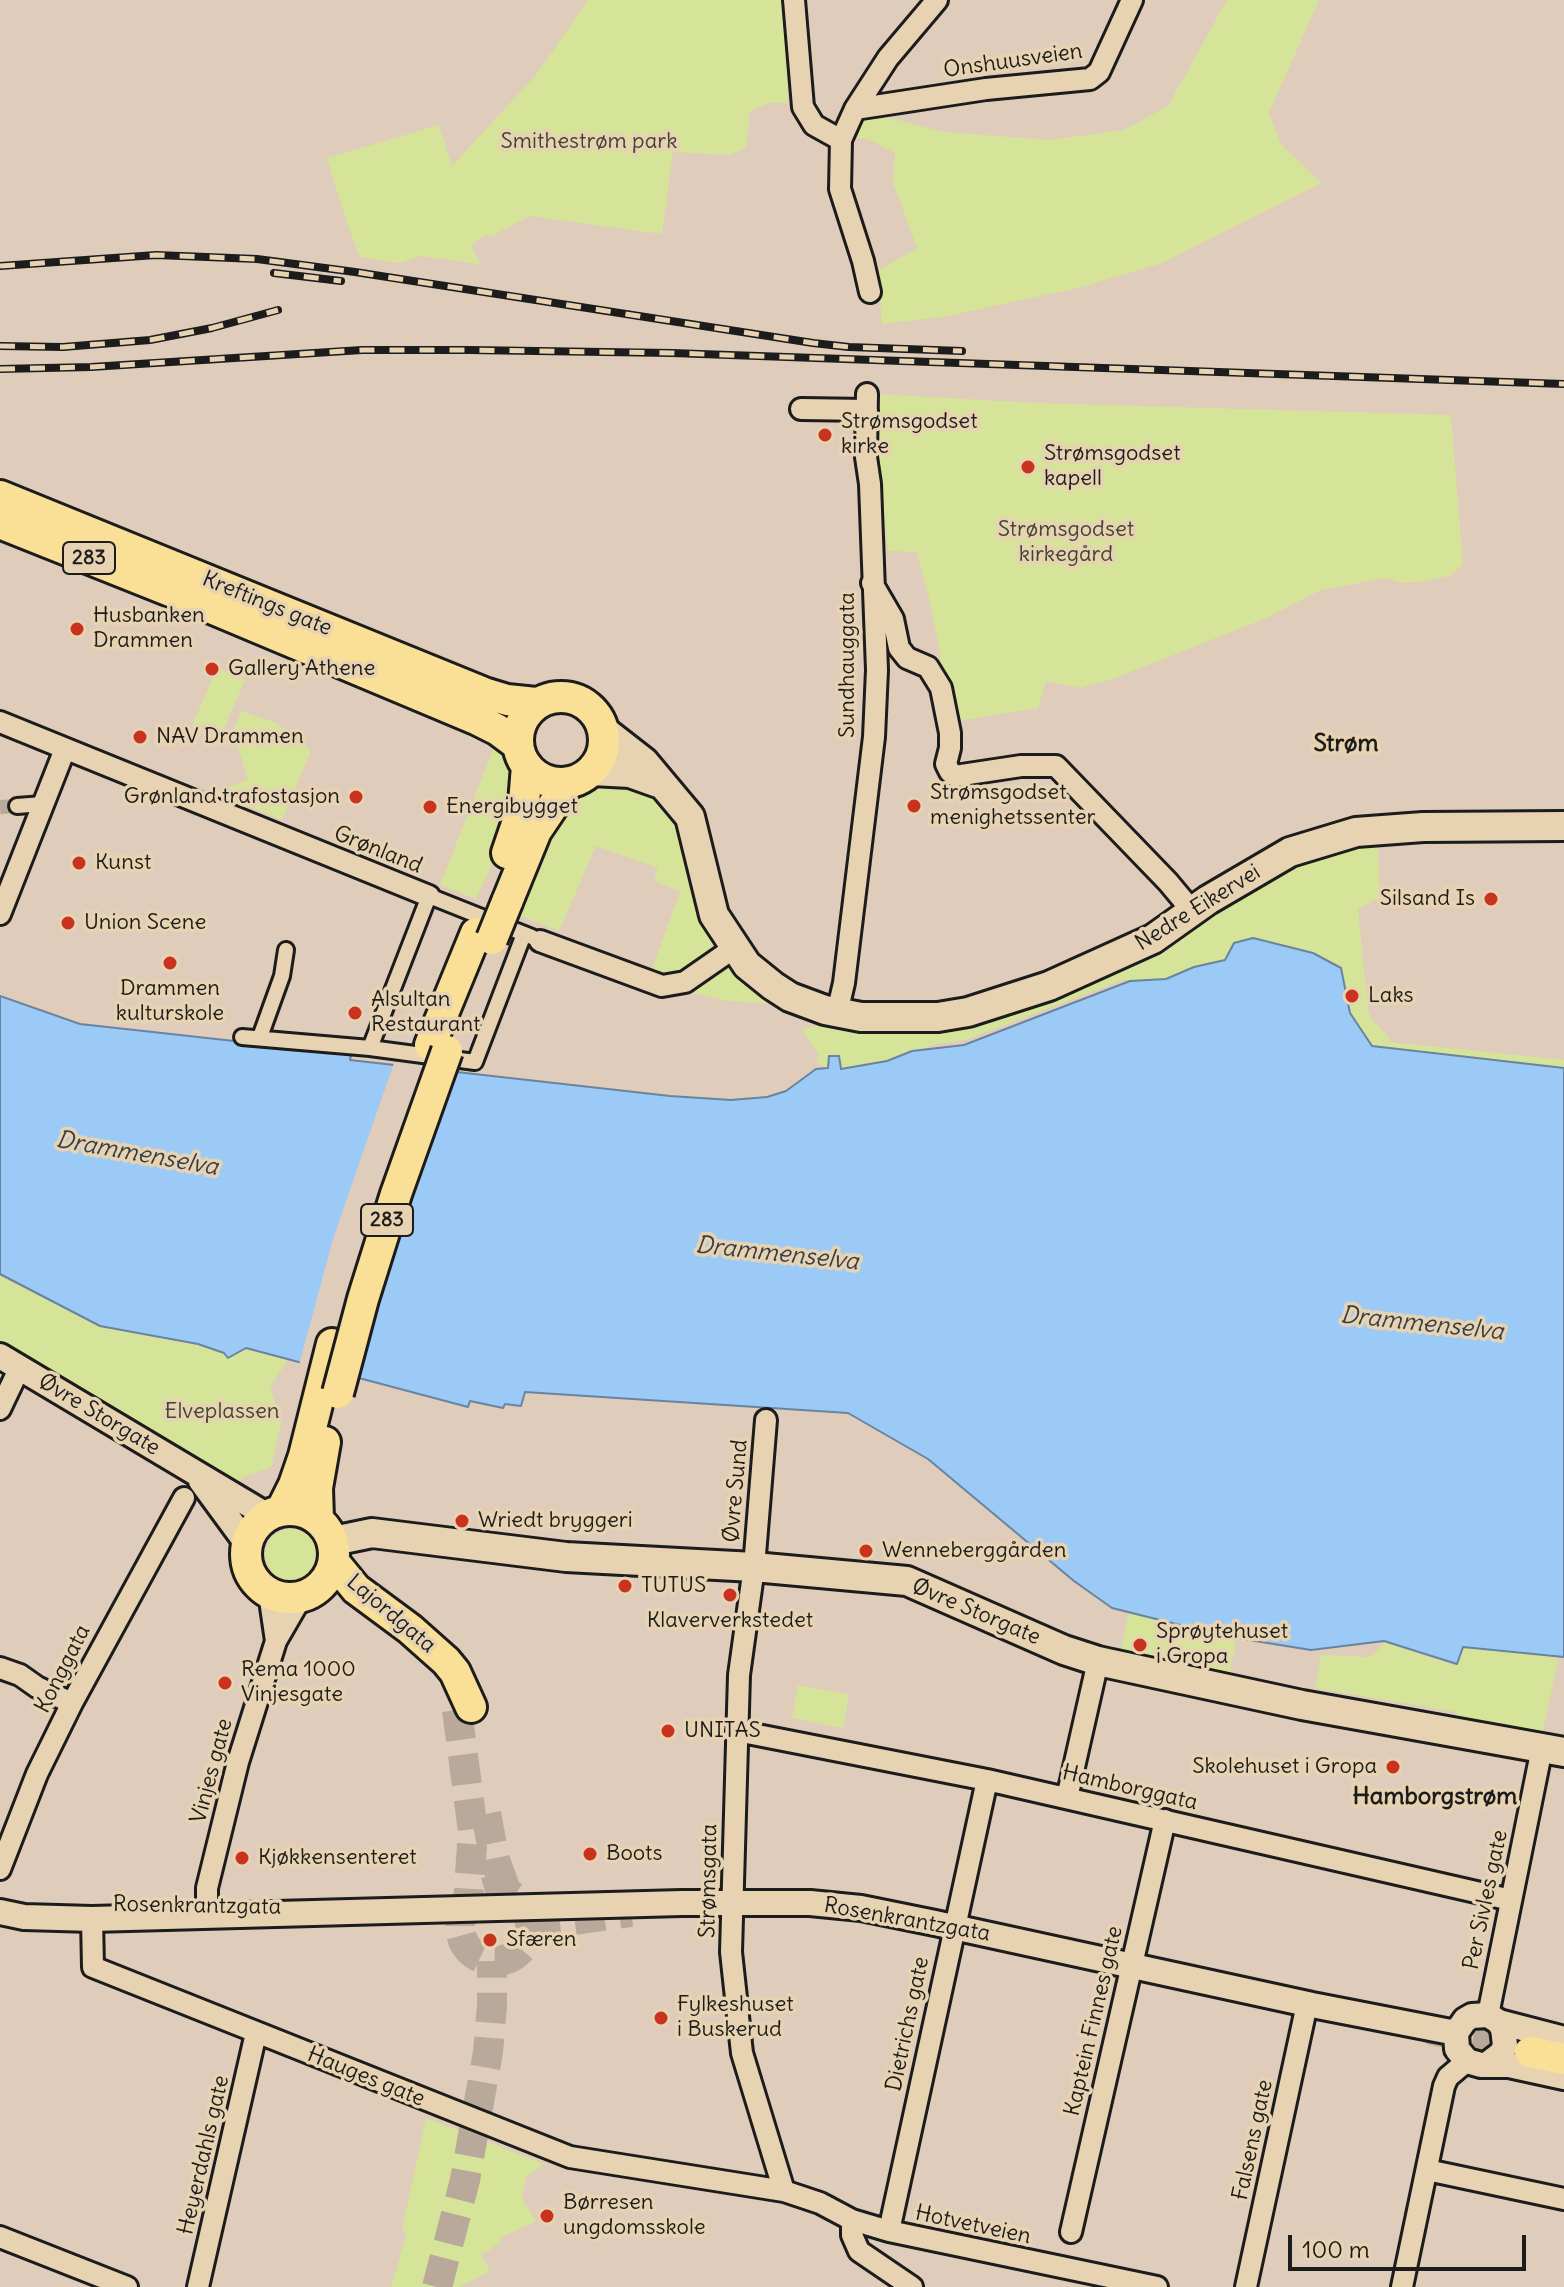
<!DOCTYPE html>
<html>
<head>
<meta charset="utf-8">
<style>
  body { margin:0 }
  #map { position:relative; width:1564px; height:2287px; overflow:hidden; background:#dfccbb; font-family:Delius,sans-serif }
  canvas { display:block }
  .scale { position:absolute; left:1288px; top:2235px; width:238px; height:36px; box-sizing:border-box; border:4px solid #1c1c1c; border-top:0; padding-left:10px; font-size:24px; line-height:28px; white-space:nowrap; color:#1c1c1c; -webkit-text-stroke:6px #e7d3b1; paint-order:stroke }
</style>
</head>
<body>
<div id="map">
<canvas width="1564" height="2287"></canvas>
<div class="scale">100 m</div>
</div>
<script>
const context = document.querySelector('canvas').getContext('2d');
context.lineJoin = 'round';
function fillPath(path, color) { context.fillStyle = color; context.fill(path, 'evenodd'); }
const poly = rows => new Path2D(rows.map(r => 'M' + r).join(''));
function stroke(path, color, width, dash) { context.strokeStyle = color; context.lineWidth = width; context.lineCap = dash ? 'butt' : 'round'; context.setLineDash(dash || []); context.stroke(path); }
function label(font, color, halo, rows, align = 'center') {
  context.font = font + ' Delius,sans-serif'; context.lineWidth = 7; context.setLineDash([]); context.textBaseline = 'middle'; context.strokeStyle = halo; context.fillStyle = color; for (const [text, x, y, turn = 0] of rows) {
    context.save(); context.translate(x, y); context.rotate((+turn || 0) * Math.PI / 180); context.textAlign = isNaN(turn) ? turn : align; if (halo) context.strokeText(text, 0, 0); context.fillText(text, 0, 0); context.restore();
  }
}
const green = poly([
  [588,0,786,0,788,103,769,103,750,111,746,147,730,155,673,152,662,234,530,216,490,237,487,234,471,245,480,264,420,256,401,263,360,257,347,223,327,158,439,125,452,166,536,75],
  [1227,0,1319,0,1269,113,1281,144,1321,183,1162,263,1078,288,942,317,882,324,878,271,917,248,893,183,895,153,868,139,855,138,841,140,855,109,944,132,1050,140,1124,130,1168,106],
  [876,394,1037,403,1451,415,1463,565,1449,576,1426,581,1402,583,1387,578,1321,590,1264,619,1115,678,1080,688,1046,681,1038,708,957,721,944,677,932,610,917,552,888,551,874,432],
  [217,668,245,680,220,738,192,726],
  [241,711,277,723,311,751,282,820,216,793,248,779,233,732],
  [495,745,512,772,514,787,495,857,476,899,440,885],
  [604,786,634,786,656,794,677,813,712,935,712,948,680,974,667,976,651,972,680,891,654,881,658,868,596,846,559,931,514,913,553,822,578,798],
  [1378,845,1380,897,1358,909,1368,1010,1371,1019,1389,1037,1389,1042,1564,1060,1564,1068,1372,1046,1350,1013,1341,968,1226,960,1194,967,1166,979,1130,981,1125,979,965,1040,932,1045,887,1061,840,1069,829,1056,828,1068,817,1063,818,1054,802,1029,818,1026,880,1033,938,1031,990,1020,1145,962,1271,876,1321,855],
  [723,969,735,970,775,1004,728,1001,692,993],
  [0,1276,100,1327,198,1345,224,1353,228,1358,246,1348,289,1359,270,1386,281,1424,271,1468,247,1475,236,1484,0,1341],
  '265 1555a26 26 0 1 1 52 0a26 26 0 1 1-52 0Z',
  [1129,1613,1236,1640,1229,1678,1120,1653],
  [1385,1642,1456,1666,1465,1647,1559,1657,1541,1738,1459,1722,1456,1712,1315,1688,1321,1655,1371,1657],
  [798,1685,849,1695,843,1728,792,1718],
  [426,2118,544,2164,526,2177,522,2199,536,2221,500,2238,500,2243,481,2255,490,2271,460,2287,391,2287,407,2232,402,2230]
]);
const water = poly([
  [1253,938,1313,953,1341,968,1350,1013,1372,1046,1564,1068,1564,1657,1463,1647,1457,1664,1384,1641,1311,1650,1224,1636,1112,1608,1074,1581,928,1459,848,1413,525,1392,521,1406,505,1404,503,1408,470,1401,468,1407,246,1348,228,1358,224,1353,198,1344,100,1326,0,1274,0,996,80,1024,316,1050,351,1055,350,1060,670,1096,731,1100,767,1097,786,1091,816,1069,828,1068,829,1056,839,1056,841,1069,887,1061,912,1051,964,1045,1130,981,1166,979,1194,967,1225,960,1234,943,1253,938]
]);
const pier = poly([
  [395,1060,451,1066,351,1378,299,1365,333,1239]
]);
const pedestrianTunnel = poly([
  [0,807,17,806]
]);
const primaryTunnel = poly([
  [457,1710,473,1831,468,1903],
  [486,1814,495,1860,507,1893],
  '460 1926a35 35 0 1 1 70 0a35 35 0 1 1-70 0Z',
  [530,1926,631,1912],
  [1429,2029,1530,2052],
  [437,2287,465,2180,488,2052,492,2005,492,1961]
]);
const pedestrian = poly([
  [17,806,43,804],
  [242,1037,370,1048,475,1062,524,934],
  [260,1037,282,976,286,950],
  [370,1048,429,896,532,937]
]);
const minor = poly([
  [794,0,803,107,814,125,841,140],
  [855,109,986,89,1090,79,1099,72,1132,0],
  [870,292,863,261,840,189,841,140,855,109,888,58,937,0],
  [801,409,867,410],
  [872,583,893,619,899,648,907,658,928,667,941,688,950,733,950,748,946,764,950,772,955,776,1021,766,1056,766,1168,882,1193,912],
  [0,722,429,896],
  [0,914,65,749],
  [540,941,662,986,685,982,734,948],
  [837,1013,844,983,874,737,877,670,870,484,866,457,867,394],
  [0,1409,20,1367],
  [766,1420,754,1567,739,1675,731,1952,742,2053,784,2191],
  [269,1593,276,1641],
  [0,1668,20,1675,37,1687,72,1703],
  [737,1731,987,1780,1511,1900],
  [1067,1798,1098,1661],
  [0,1869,37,1774,72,1703,184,1498],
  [207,1916,207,1888,238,1762,276,1641,302,1596],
  [92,1919,93,1967,570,2157,784,2191,820,2203,852,2220,889,2231,1157,2287],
  [1488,2015,1542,1748],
  [1427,2170,1564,2199],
  [852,2220,852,2235,859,2251,912,2287],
  [889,2231,987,1780],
  [1071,2232,1165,1820],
  [0,2237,127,2287],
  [198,2287,256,2033],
  [1246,2287,1307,2004],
  [1402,2287,1444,2086,1448,2077,1467,2061]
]);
const tertiary = poly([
  [0,1356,268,1516],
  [201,1481,248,1545],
  [0,1912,24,1917,92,1919,682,1903,810,1903,861,1908,935,1923,1312,2005,1456,2033],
  [1499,2022,1564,2039],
  [1489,2063,1502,2053,1505,2045,1503,2029,1499,2022,1488,2015,1472,2016,1465,2020,1456,2033,1457,2049,1467,2061,1481,2065,1509,2065,1564,2077]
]);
const secondary = poly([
  [603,730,644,762,690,817,714,915,747,965,773,986,790,997,825,1010,861,1017,938,1017,968,1012,1049,986,1153,939,1208,900,1290,852,1356,832,1423,827,1564,826],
  [592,771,630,773,661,784],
  [332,1544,343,1539,372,1533,566,1557,754,1567,907,1581,1064,1650,1098,1661,1302,1705,1564,1752]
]);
const primary = poly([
  [0,496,484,693,507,700,536,703],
  [0,523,178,594,478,720,498,730,518,745],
  '518 740a43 43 0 1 1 86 0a43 43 0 1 1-86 0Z',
  [507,853,524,803,527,766],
  [507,902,536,831,569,782],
  [430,1045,476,933],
  '246 1554a44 44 0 1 1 88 0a44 44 0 1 1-88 0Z',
  [281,1511,294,1485,304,1456,332,1344],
  [318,1519,317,1488,325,1442],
  [334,1562,356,1589,410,1629,446,1661,455,1672,471,1707],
  [1530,2052,1564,2059]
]);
const rail = poly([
  [0,266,156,255,257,259,355,272,813,343,849,347,962,351],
  [274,273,341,281],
  [0,346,63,347,150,340,212,328,278,310],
  [0,369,91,367,362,350,469,350,672,353,1564,384]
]);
const primaryBridge = poly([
  [492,939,507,902],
  [338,1393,363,1299,396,1194,447,1051]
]);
const markers = [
  [825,435,8,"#c8321e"],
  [1028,467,8,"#c8321e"],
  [77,629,8,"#c8321e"],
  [212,669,8,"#c8321e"],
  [140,737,8,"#c8321e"],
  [356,797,8,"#c8321e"],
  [914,806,8,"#c8321e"],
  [430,807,8,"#c8321e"],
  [79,863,8,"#c8321e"],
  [1491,899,8,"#c8321e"],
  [68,923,8,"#c8321e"],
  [170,963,8,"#c8321e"],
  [1352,996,8,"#c8321e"],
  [355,1013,8,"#c8321e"],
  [462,1521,8,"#c8321e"],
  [866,1551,8,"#c8321e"],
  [625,1586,8,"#c8321e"],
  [730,1595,8,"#c8321e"],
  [1140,1645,8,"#c8321e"],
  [225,1683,8,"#c8321e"],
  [668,1731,8,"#c8321e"],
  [1393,1767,8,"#c8321e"],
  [590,1854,8,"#c8321e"],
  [242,1858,8,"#c8321e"],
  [490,1940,8,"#c8321e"],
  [661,2018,8,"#c8321e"],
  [547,2216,8,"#c8321e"]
];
const shields = [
  [89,558,52],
  [387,1220,52]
];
const shieldNames = [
  ["283",89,558],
  ["283",387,1220]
];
const streetNames = [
  ["Onshuusveien",1013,61,-8],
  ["Kreftings gate",267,604,22],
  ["Sundhauggata",848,665,-90],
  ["Grønland",378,850,22],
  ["Nedre Eikervei",1198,908,-32],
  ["Øvre Storgate",99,1415,31],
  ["Øvre Sund",736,1491,-85],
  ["Øvre Storgate",976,1612,23],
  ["Lajordgata",391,1614,40],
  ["Konggata",63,1669,-63],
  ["Vinjes gate",212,1771,-75],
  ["Hamborggata",1130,1788,13],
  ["Strømsgata",709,1881,-89],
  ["Per Sivles gate",1486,1900,-78],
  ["Rosenkrantzgata",197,1906,1],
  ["Rosenkrantzgata",907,1920,10],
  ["Kaptein Finnes gate",1094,2021,-77],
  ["Dietrichs gate",908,2024,-78],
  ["Hauges gate",366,2077,22],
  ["Falsens gate",1253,2140,-78],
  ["Heyerdahls gate",204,2155,-77],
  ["Hotvetveien",973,2225,12]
];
const parkNames = [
  ["Smithestrøm park",589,142],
  ["Strømsgodset",1066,530],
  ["kirkegård",1066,555],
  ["Elveplassen",222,1412]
];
const poiNames = [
  ["Strømsgodset",841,422],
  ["kirke",841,447],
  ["Strømsgodset",1044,454],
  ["kapell",1044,479],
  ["Husbanken",93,616],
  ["Drammen",93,641],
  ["Gallery Athene",228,669],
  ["NAV Drammen",156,737],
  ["Strømsgodset",930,793],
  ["menighetssenter",930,818],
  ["Grønland trafostasjon",340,797,"right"],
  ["Energibygget",446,807],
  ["Kunst",95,863],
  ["Silsand Is",1475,899,"right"],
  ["Union Scene",84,923],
  ["Drammen",170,989,"center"],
  ["kulturskole",170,1014,"center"],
  ["Laks",1368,996],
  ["Alsultan",371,1000],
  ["Restaurant",371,1025],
  ["Wriedt bryggeri",478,1521],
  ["Wenneberggården",882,1551],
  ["TUTUS",641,1586],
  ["Klaververkstedet",730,1621,"center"],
  ["Sprøytehuset",1156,1632],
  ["i Gropa",1156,1657],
  ["Rema 1000",241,1670],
  ["Vinjesgate",241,1695],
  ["UNITAS",684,1731],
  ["Skolehuset i Gropa",1377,1767,"right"],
  ["Boots",606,1854],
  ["Kjøkkensenteret",258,1858],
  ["Sfæren",506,1940],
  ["Fylkeshuset",677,2005],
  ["i Buskerud",677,2030],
  ["Børresen",563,2203],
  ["ungdomsskole",563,2228]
];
const neighbourhoodNames = [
  ["Strøm",1346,744],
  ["Hamborgstrøm",1435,1797]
];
const waterNames = [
  ["Drammenselva",137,1154,10],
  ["Drammenselva",777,1254,6],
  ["Drammenselva",1422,1324,6]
];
fillPath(green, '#d5e498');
fillPath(water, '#9ccaf7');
stroke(water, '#69849f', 2);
fillPath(pier, '#dfccbb');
stroke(pedestrianTunnel, '#b8a99b', 14, [14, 7]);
stroke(primaryTunnel, '#b8a99b', 30, [30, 15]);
stroke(pedestrian, '#1c1c1c', 20);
stroke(minor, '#1c1c1c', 26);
stroke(tertiary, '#1c1c1c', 30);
stroke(secondary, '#1c1c1c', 34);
stroke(primary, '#1c1c1c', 36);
stroke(pedestrian, '#e7d3b1', 14);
stroke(minor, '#e7d3b1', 20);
stroke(tertiary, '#e7d3b1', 24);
stroke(secondary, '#e7d3b1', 28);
stroke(primary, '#fadf96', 30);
stroke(rail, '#1c1c1c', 8);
stroke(rail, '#e7d3b1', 5, [15]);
stroke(primaryBridge, '#1c1c1c', 36, []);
stroke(primaryBridge, '#fadf96', 30);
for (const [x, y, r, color] of markers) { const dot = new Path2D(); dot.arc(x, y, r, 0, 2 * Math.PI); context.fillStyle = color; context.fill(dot); stroke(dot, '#e7d3b1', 3); }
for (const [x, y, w] of shields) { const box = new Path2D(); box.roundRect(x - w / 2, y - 16, w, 32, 6); context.fillStyle = '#e7d3b1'; context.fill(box); stroke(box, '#1c1c1c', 2); }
label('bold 20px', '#1c1c1c', null, shieldNames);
label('22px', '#1c1c1c', '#e7d3b1', streetNames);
label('22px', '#414435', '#e7d3b1', parkNames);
label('22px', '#1c1c1c', '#e7d3b1', poiNames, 'left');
label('bold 24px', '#1c1c1c', '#e7d3b1', neighbourhoodNames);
label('italic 24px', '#363f48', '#e7d3b1', waterNames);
</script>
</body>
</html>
